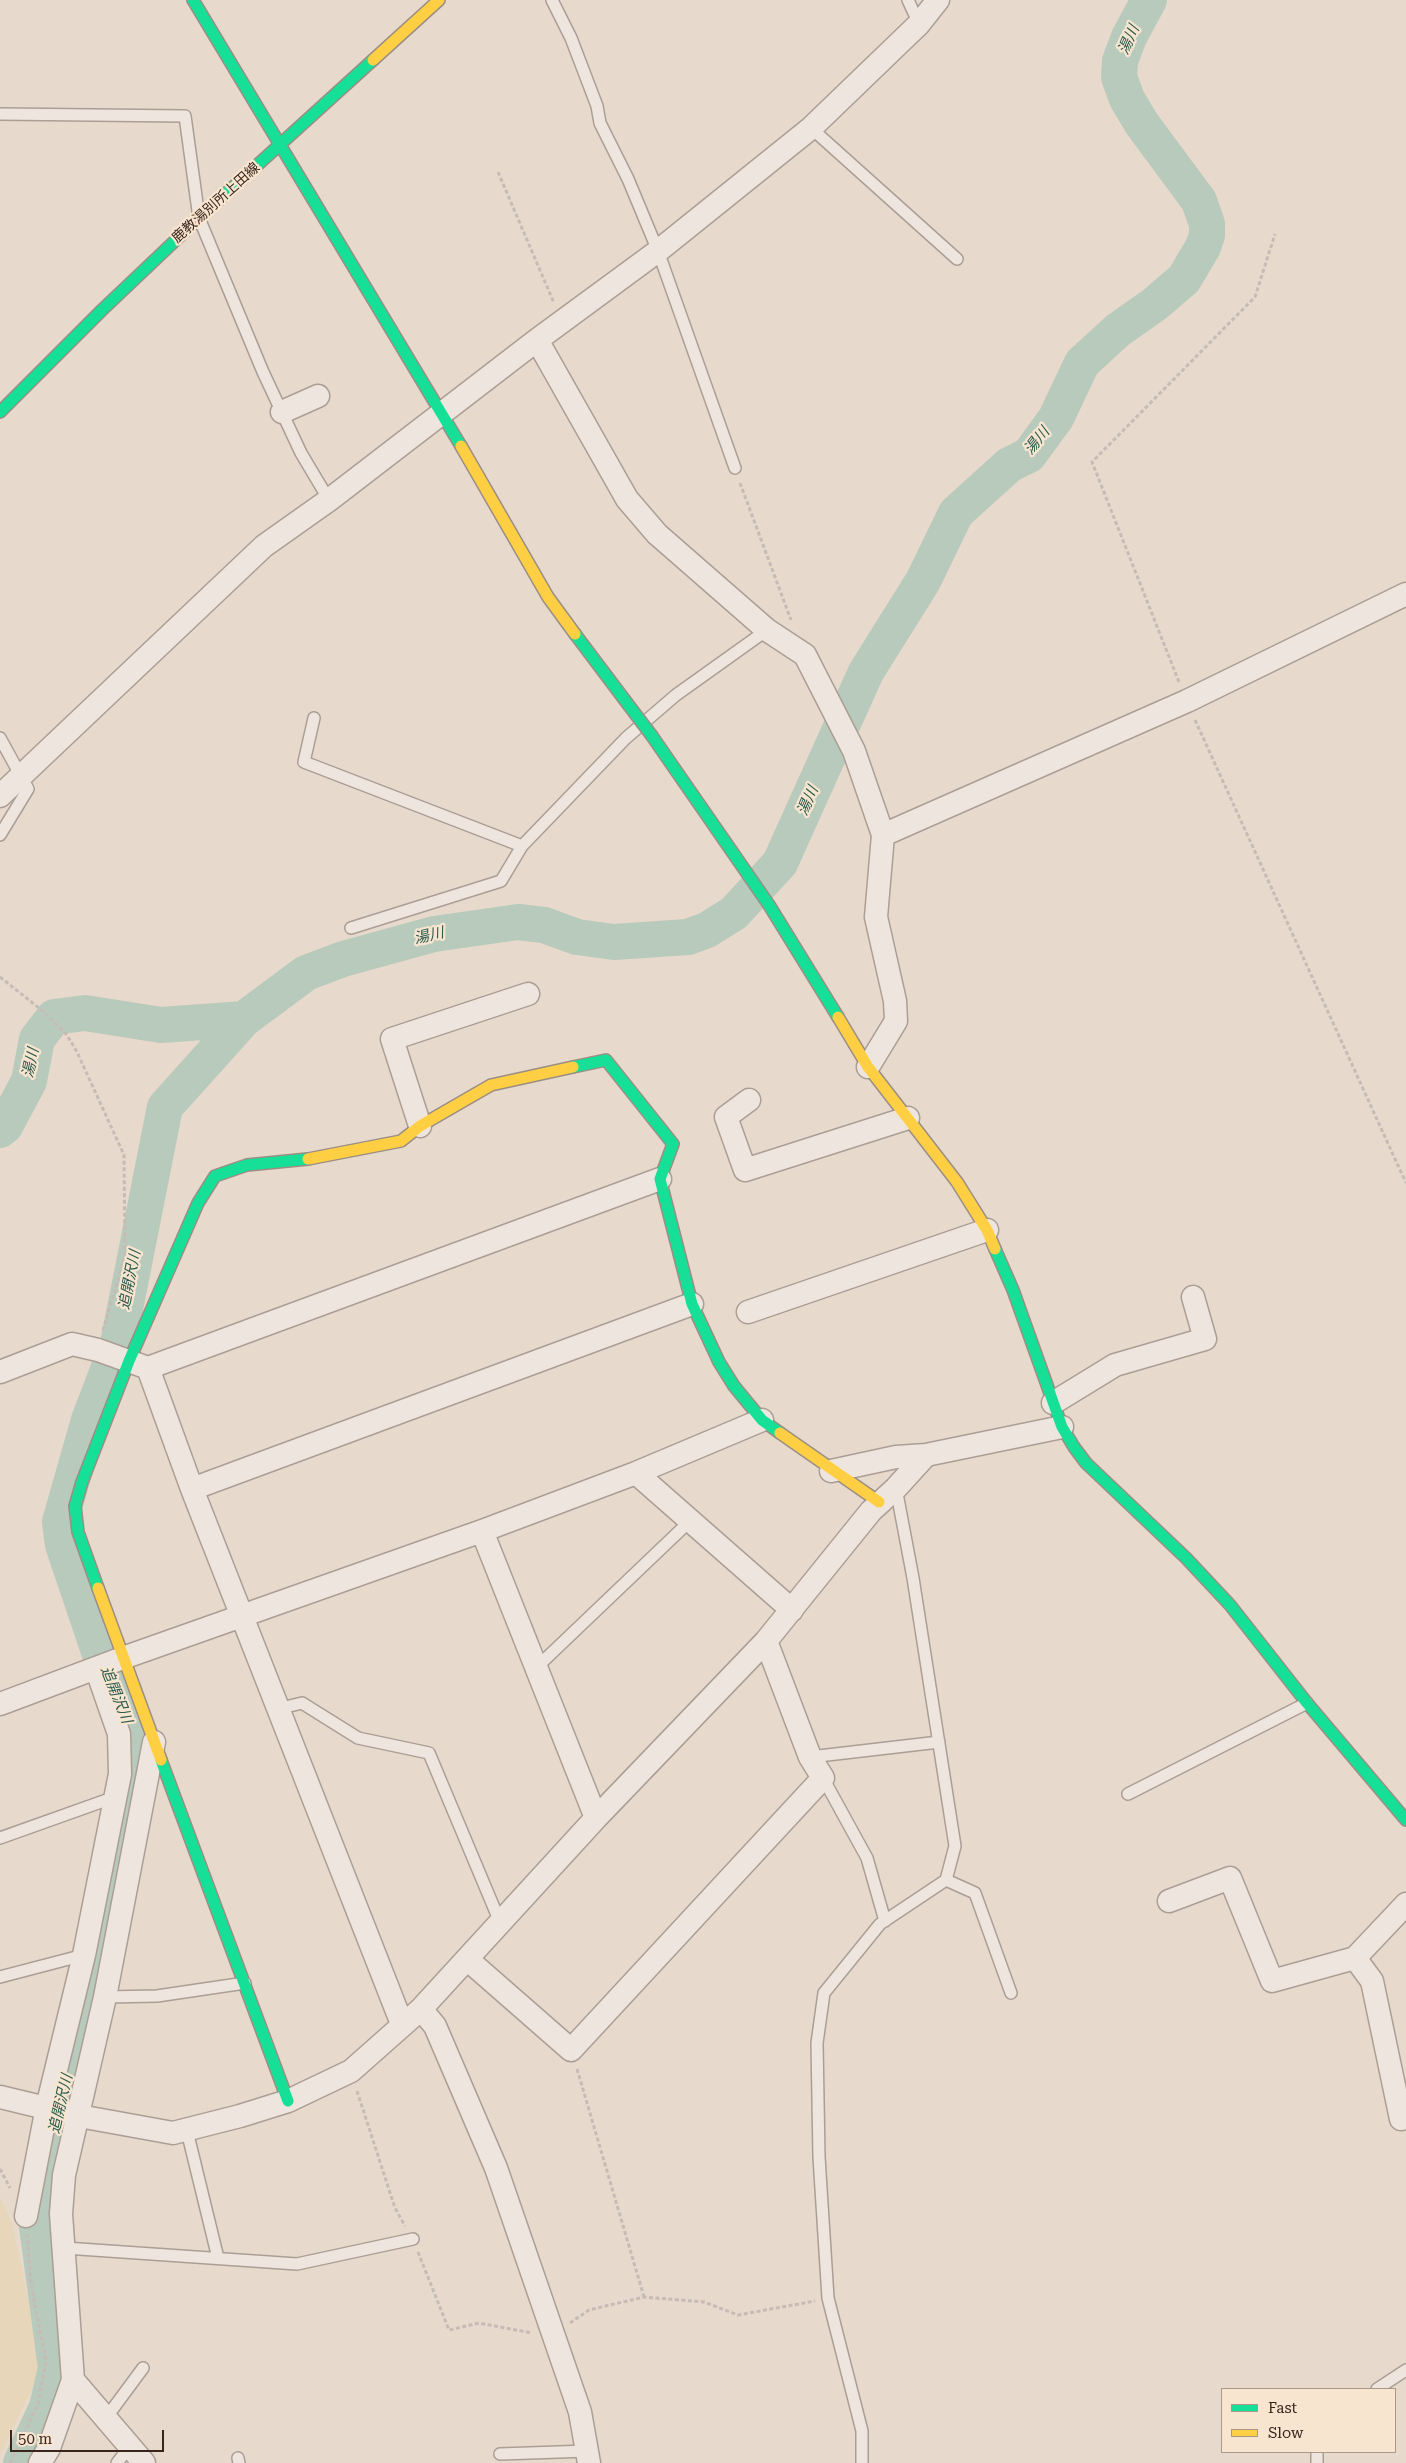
<!DOCTYPE html>
<html>
<head>
<meta charset="utf-8">
<style>
  body { margin:0 }
  #map { position:relative; width:1406px; height:2463px; overflow:hidden; background:#e7d9cb; font-family:"Roboto Serif",serif }
  canvas { display:block }
  .legend { position:absolute; left:1221px; top:2388px; width:175px; height:65px; box-sizing:border-box; background:#f8e5d0; border:1px solid #ac9888; margin:0; padding:6px 9px; list-style:none; font-size:15px; color:#3a251c }
  .legend li { display:flex; align-items:center; gap:10px; height:25px }
  .legend b { width:25px; border:1px solid #ac9888 }
  .scale { position:absolute; left:10px; top:2430px; width:154px; height:22px; box-sizing:border-box; border:2px solid #3a251c; border-top:0; padding-left:6px; font-size:15px; line-height:18px; white-space:nowrap; color:#3a251c; -webkit-text-stroke:4px #f8e5d0; paint-order:stroke }
</style>
</head>
<body>
<div id="map">
<canvas width="1406" height="2463"></canvas>
<ul class="legend">
<li><b style="height:6px;background:#16e098"></b>Fast</li>
<li><b style="height:6px;background:#ffcf43"></b>Slow</li>
</ul>
<div class="scale">50 m</div>
</div>
<script>
const context = document.querySelector('canvas').getContext('2d');
context.lineJoin = 'round';
function fillPath(path, color) { context.fillStyle = color; context.fill(path, 'evenodd'); }
const poly = rows => new Path2D(rows.map(r => 'M' + r).join(''));
function stroke(path, color, width, dash) { context.strokeStyle = color; context.lineWidth = width; context.lineCap = dash ? 'butt' : 'round'; context.setLineDash(dash || []); context.stroke(path); }
function label(font, color, halo, rows, align = 'center') {
  context.font = font + ' "Roboto Serif","Noto Sans JP",serif'; context.lineWidth = 4.5; context.setLineDash([]); context.textBaseline = 'middle'; context.strokeStyle = halo; context.fillStyle = color; for (const [text, x, y, turn = 0] of rows) {
    context.save(); context.translate(x, y); context.rotate((+turn || 0) * Math.PI / 180); context.textAlign = isNaN(turn) ? turn : align; if (halo) context.strokeText(text, 0, 0); context.fillText(text, 0, 0); context.restore();
  }
}
const farmland = poly([
  [0,2198,12,2222,42,2367,0,2456]
]);
const river = poly([
  [0,1130,5,1126,29,1081,37,1039,54,1017,85,1013,161,1025,244,1019],
  [21,2463,47,2407,56,2368,37,2226,43,2182,59,2122,130,1790,135,1754,127,1716,105,1669,63,1545,60,1522,89,1420,118,1344,165,1107,244,1019,306,973,343,959,434,934,518,922,544,925,577,937,614,942,688,937,707,930,734,913,780,863,866,672,923,581,956,513,1009,465,1029,455,1056,418,1082,363,1118,330,1155,304,1184,279,1203,247,1207,235,1207,224,1199,201,1142,124,1127,99,1119,77,1120,61,1129,37,1149,0]
]);
const path = poly([
  [498,172,554,303],
  [740,483,791,620],
  [1179,682,1092,462,1255,297,1275,234],
  [1195,720,1406,1183],
  [0,977,44,1012,67,1035,77,1052,124,1155,125,1256,103,1330],
  [577,2069,644,2297],
  [357,2091,395,2208,405,2226],
  [0,2169,10,2188],
  [418,2252,449,2330,479,2323,532,2333],
  [570,2323,589,2310,644,2297,704,2302,738,2315,815,2301],
  [10,2463,38,2404,46,2361,31,2285,27,2235]
]);
const lane = poly([
  [552,0,571,38,597,106,600,123,628,179,658,251,735,468],
  [908,0,919,24],
  [0,114,185,116,199,218,263,372,301,453,329,500],
  [811,128,957,259],
  [314,718,304,762,522,846],
  [0,738,28,789,0,835],
  [351,928,501,881,522,846,626,738,676,695,767,630],
  [537,1667,690,1521],
  [277,1709,302,1703,358,1738,429,1753,500,1922],
  [810,1757,939,1742],
  [823,1778,867,1858,885,1921],
  [1128,1794,1307,1703],
  [0,1838,115,1797],
  [946,1880,975,1893,1011,1993],
  [0,1977,84,1955],
  [105,1997,157,1996,245,1983],
  [187,2131,218,2258],
  [65,2248,297,2264,413,2239],
  [1377,2389,1406,2370],
  [106,2418,143,2368],
  [500,2454,588,2451],
  [238,2458,239,2463],
  [117,2463,130,2446],
  [862,2463,862,2431,828,2298,819,2157,817,2043,824,1993,880,1924,946,1880,955,1846,913,1578,896,1488],
  [1317,2463,1317,2452]
]);
const street = poly([
  [537,340,627,499,657,534,767,630,805,655,854,751,883,835,876,917,895,1001,896,1021,868,1067],
  [282,412,318,396],
  [0,796,264,546,329,500,537,340,658,251,811,128,919,24,938,0],
  [883,835,1187,701,1406,594],
  [749,1100,726,1117,745,1170,908,1118],
  [420,1126,392,1039,528,994],
  [748,1312,987,1230],
  [148,1368,660,1179],
  [0,1372,72,1344,98,1350,148,1368,192,1489,402,2024],
  [1053,1403,1115,1365,1205,1339,1193,1297],
  [831,1471,896,1457,926,1455,1062,1427],
  [636,1473,792,1610],
  [192,1489,692,1304],
  [482,1531,596,1818],
  [0,1704,120,1659,482,1531,636,1473,762,1420],
  [1169,1901,1230,1878,1272,1981,1355,1958],
  [1406,1904,1355,1958,1372,1981,1401,2119,1406,2118],
  [467,1959,571,2050,823,1778,810,1757,766,1641],
  [421,2009,435,2026,496,2168,580,2412,589,2463],
  [0,2097,79,2116,173,2133,240,2116,288,2101,351,2071,421,2009,596,1818,766,1641,871,1511,896,1488,926,1455],
  [26,2216,47,2107,84,1955,120,1774,119,1734,96,1668],
  [40,2463,49,2448,73,2380],
  [144,2463,73,2380,61,2214,64,2175,105,1997,154,1742]
]);
const fast = poly([
  [193,0,461,446],
  [0,412,102,310,199,218,373,60],
  [575,634,624,699],
  [652,736,769,905,838,1017],
  [573,1067,606,1060,673,1144,660,1179,692,1304,719,1362,734,1386,762,1420,780,1433],
  [995,1249,1013,1290,1062,1427,1074,1447,1086,1463,1186,1558,1230,1605,1307,1703,1406,1820],
  [98,1588,78,1532,75,1506,82,1482,129,1361,198,1203,215,1176,247,1165,308,1159],
  [161,1760,288,2101]
]);
const slow = poly([
  [373,60,439,0],
  [461,446,548,597,575,634],
  [838,1017,868,1067,957,1182,987,1230,995,1249],
  [308,1159,401,1141,420,1126,491,1085,573,1067],
  [780,1433,879,1502],
  [98,1588,161,1760]
]);
const fastBridge = poly([
  [624,699,652,736]
]);
const streetNames = [
  ["鹿教湯別所上田線",216,203,-42]
];
const waterNames = [
  ["湯川",1129,40,-66],
  ["湯川",1037,441,-51],
  ["湯川",808,801,-66],
  ["湯川",429,936,-13],
  ["湯川",31,1063,-78],
  ["追開沢川",130,1280,-79],
  ["追開沢川",116,1695,68],
  ["追開沢川",61,2104,-77]
];
fillPath(farmland, '#e8d6ba');
stroke(river, '#b7cabb', 36);
stroke(lane, '#ab9e95', 14);
stroke(street, '#ab9e95', 25);
stroke(fast, '#9b8e84', 14);
stroke(slow, '#9b8e84', 14);
stroke(path, '#c6bcb5', 3, [4, 2.5]);
stroke(lane, '#eee6de', 11);
stroke(street, '#eee6de', 22);
stroke(fast, '#16e098', 11);
stroke(slow, '#ffcf43', 11);
stroke(fastBridge, '#9b8e84', 14, []);
stroke(fastBridge, '#16e098', 11);
label('14px', '#3a251c', '#f8e5d0', streetNames);
label('italic 15px', '#2a5c4f', '#f8e5d0', waterNames);
</script>
</body>
</html>
